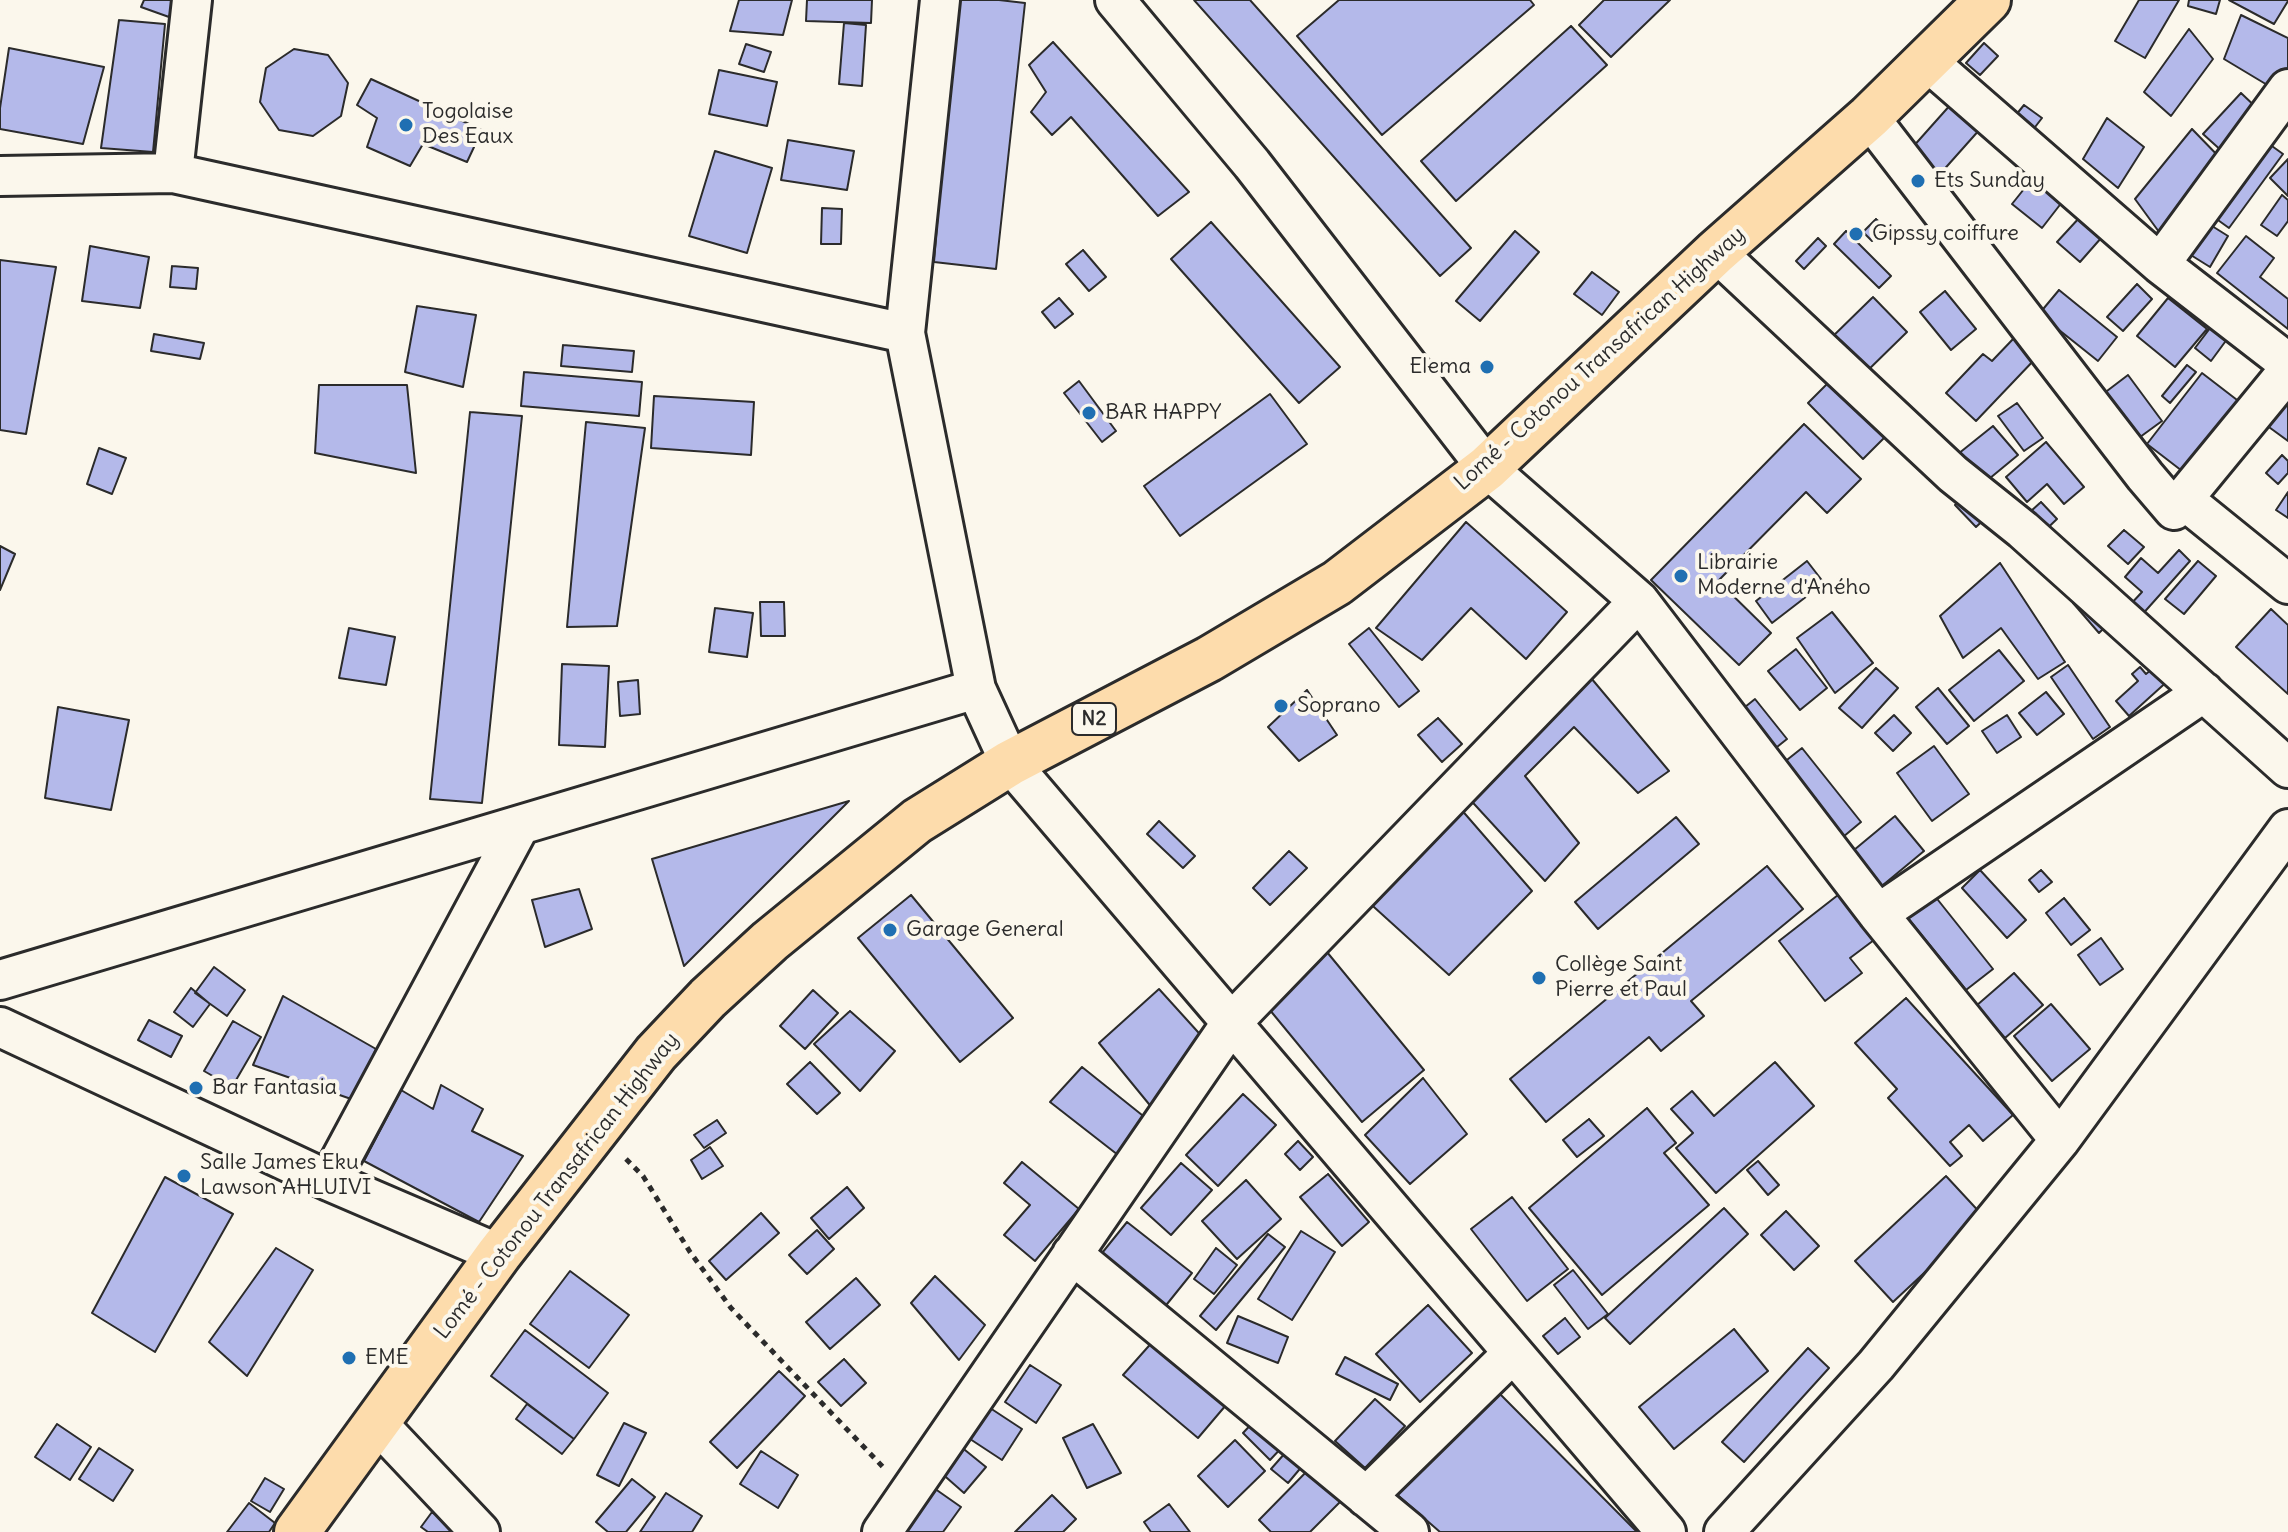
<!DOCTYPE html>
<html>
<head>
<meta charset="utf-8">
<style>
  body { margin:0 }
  canvas { display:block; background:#fbf7ec }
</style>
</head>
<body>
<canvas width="2288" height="1532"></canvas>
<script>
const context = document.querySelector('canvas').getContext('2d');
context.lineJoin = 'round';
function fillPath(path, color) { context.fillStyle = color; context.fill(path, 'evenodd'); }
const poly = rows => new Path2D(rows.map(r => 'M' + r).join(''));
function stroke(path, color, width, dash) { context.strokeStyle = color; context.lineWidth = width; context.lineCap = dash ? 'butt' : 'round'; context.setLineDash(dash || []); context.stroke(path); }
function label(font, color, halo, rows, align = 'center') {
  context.font = font + ' Delius,sans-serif'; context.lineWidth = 8; context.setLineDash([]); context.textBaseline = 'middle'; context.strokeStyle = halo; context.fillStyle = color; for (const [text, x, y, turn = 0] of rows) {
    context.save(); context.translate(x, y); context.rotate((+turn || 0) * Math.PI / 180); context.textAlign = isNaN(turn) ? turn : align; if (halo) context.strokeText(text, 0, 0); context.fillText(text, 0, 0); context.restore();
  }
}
const building = poly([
  [144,0,175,0,169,17,141,7,144,0],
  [739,0,792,0,783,35,730,31,739,0],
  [807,0,872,0,871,23,806,21,807,0],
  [955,0,999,0,1025,3,996,269,934,262,955,0],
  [1194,0,1250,0,1471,248,1440,276,1194,0],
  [1339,0,1530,0,1534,5,1382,135,1297,36,1339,0],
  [1604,0,1670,0,1611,57,1579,25,1604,0],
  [2139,0,2179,0,2145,58,2115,41,2139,0],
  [2189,0,2220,0,2216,14,2188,6,2189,0],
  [2229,0,2288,0,2288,1,2274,24,2229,0],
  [2241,15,2288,38,2288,76,2279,92,2224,59,2241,15],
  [119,20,165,24,153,152,101,148,119,20],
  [844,23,866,25,862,86,839,84,844,23],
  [1571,26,1607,65,1456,201,1421,161,1571,26],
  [2189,29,2213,59,2171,116,2144,92,2189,29],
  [1053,42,1189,192,1158,216,1071,117,1052,135,1031,112,1046,92,1029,65,1053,42],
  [1984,43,1998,56,1980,75,1966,63,1984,43],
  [746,44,771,52,764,72,739,64,746,44],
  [9,48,104,67,83,144,0,129,0,108,9,48],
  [294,49,328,55,348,83,341,116,313,136,279,130,260,102,266,68,294,49],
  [719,70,777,82,767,126,709,114,719,70],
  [371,79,482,130,467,162,423,144,410,166,367,147,377,118,357,105,371,79],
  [2241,93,2261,112,2224,153,2203,134,2241,93],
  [1952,103,1981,128,1932,183,1903,158,1952,103],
  [2024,105,2042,118,2029,135,2011,121,2024,105],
  [2107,118,2144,147,2118,188,2083,159,2107,118],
  [2192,129,2225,163,2162,236,2135,199,2192,129],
  [2258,136,2283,154,2229,228,2204,210,2258,136],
  [788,140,854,151,847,190,781,180,788,140],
  [715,151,772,168,747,253,689,236,715,151],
  [2288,159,2288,196,2270,178,2288,159],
  [2036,174,2066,197,2042,228,2012,204,2036,174],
  [2282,195,2288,200,2288,221,2277,236,2261,225,2282,195],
  [822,208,842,209,841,244,821,244,822,208],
  [2080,217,2102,237,2080,262,2057,242,2080,217],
  [1876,219,1886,228,1872,241,1863,232,1876,219],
  [2204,221,2228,236,2210,267,2186,252,2204,221],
  [1211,222,1340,367,1299,403,1171,259,1211,222],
  [1515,231,1539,252,1480,321,1456,301,1515,231],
  [1846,231,1891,276,1879,288,1834,244,1846,231],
  [2246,236,2274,258,2260,277,2288,299,2288,329,2217,273,2246,236],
  [1818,238,1826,246,1804,269,1796,261,1818,238],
  [90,246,149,257,140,308,82,301,90,246],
  [1083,250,1106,277,1089,291,1066,264,1083,250],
  [0,260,56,267,26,434,0,430,0,260],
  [172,266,198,268,196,289,170,287,172,266],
  [1592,272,1619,292,1602,315,1574,294,1592,272],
  [2137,284,2152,299,2123,331,2107,317,2137,284],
  [2059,290,2117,337,2098,361,2039,314,2059,290],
  [1945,291,1976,329,1951,350,1920,312,1945,291],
  [1873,297,1907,332,1861,377,1827,342,1873,297],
  [1059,298,1073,314,1055,328,1042,312,1059,298],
  [2168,298,2207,329,2175,367,2137,336,2168,298],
  [417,306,476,315,463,387,405,372,417,306],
  [2220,315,2236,327,2211,361,2195,348,2220,315],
  [154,334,204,343,200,359,151,351,154,334],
  [2014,338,2036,358,1976,421,1946,393,1983,354,1992,361,2014,338],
  [563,345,634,351,632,372,561,366,563,345],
  [2187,365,2196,372,2170,403,2162,396,2187,365],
  [524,372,642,382,639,416,521,406,524,372],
  [2202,373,2241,403,2186,474,2147,444,2202,373],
  [2128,375,2162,421,2136,440,2103,394,2128,375],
  [1834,377,1889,433,1863,459,1808,403,1834,377],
  [1079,381,1116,431,1102,442,1064,393,1079,381],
  [319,385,407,385,416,473,315,453,319,385],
  [2288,387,2288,441,2262,422,2288,387],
  [1270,394,1307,444,1180,536,1144,486,1270,394],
  [654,396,754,402,751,455,651,448,654,396],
  [2017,403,2043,438,2024,451,1998,416,2017,403],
  [470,412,522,416,482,803,430,799,470,412],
  [586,422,645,428,617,626,567,627,586,422],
  [1804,424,1861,479,1827,513,1806,492,1718,581,1771,633,1739,665,1651,580,1804,424],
  [1993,426,2018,455,1978,488,1953,458,1993,426],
  [2046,442,2084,487,2064,504,2047,484,2027,502,2006,477,2046,442],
  [99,448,126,458,112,494,87,484,99,448],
  [2282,455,2288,461,2288,473,2278,484,2266,473,2282,455],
  [1971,490,1992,512,1976,527,1955,505,1971,490],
  [2288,492,2288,518,2276,510,2288,492],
  [2041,502,2057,519,2037,538,2020,521,2041,502],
  [1466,522,1567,612,1526,659,1471,608,1422,660,1376,628,1466,522],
  [2124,530,2144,547,2128,564,2108,546,2124,530],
  [0,546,15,554,0,590,0,546],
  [2179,550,2190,561,2140,617,2129,606,2142,592,2125,577,2141,558,2158,573,2179,550],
  [1807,561,1824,583,1772,623,1756,601,1807,561],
  [2198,561,2216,576,2184,614,2165,599,2198,561],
  [2000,563,2065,662,2038,679,2001,628,1963,658,1940,616,2000,563],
  [2081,597,2107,625,2099,633,2073,603,2081,597],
  [760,602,784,602,785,636,761,636,760,602],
  [715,608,753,613,747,657,709,652,715,608],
  [2271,609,2288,625,2288,694,2236,647,2271,609],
  [1832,612,1873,663,1835,693,1797,638,1832,612],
  [349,628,395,637,386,685,339,678,349,628],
  [1369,628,1419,691,1399,707,1349,644,1369,628],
  [1796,649,1827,688,1800,710,1768,671,1796,649],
  [1999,650,2024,681,1974,721,1949,690,1999,650],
  [562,664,609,666,605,747,559,745,562,664],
  [2158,664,2171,678,2129,716,2116,701,2138,681,2132,674,2140,667,2146,674,2158,664],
  [2068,665,2110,727,2093,739,2051,677,2068,665],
  [1876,668,1898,688,1862,728,1839,708,1876,668],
  [1586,672,1669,771,1638,793,1574,727,1525,776,1579,843,1545,881,1464,793,1586,672],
  [638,680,640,714,620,716,618,682,638,680],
  [1938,688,1969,726,1947,744,1916,707,1938,688],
  [1307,690,1337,735,1299,761,1268,727,1307,690],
  [2046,692,2064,714,2037,735,2019,713,2046,692],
  [1755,699,1787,739,1767,755,1735,715,1755,699],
  [58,707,129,720,111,810,45,798,58,707],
  [1894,715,1911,733,1893,751,1875,733,1894,715],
  [2007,715,2021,737,1997,753,1982,731,2007,715],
  [1438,718,1462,744,1442,762,1418,735,1438,718],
  [1934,746,1969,794,1932,821,1897,773,1934,746],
  [1802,748,1861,822,1837,842,1778,767,1802,748],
  [1453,800,1532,891,1449,975,1364,898,1453,800],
  [849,801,684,966,652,859,849,801],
  [1895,816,1924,851,1877,890,1848,855,1895,816],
  [1676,817,1699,844,1598,929,1575,902,1676,817],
  [1159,821,1195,856,1183,868,1147,834,1159,821],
  [1289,851,1307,868,1270,905,1253,888,1289,851],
  [1767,866,1803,909,1691,1001,1704,1016,1661,1051,1649,1037,1546,1122,1510,1079,1767,866],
  [1980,870,2026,920,2007,938,1962,888,1980,870],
  [2041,870,2052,882,2039,892,2029,880,2041,870],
  [579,889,592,929,545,947,532,900,579,889],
  [911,895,1013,1018,960,1062,858,938,911,895],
  [1838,895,1874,940,1850,958,1862,973,1825,1001,1779,941,1838,895],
  [1934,895,1993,969,1966,990,1907,917,1934,895],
  [2064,898,2090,930,2071,945,2046,913,2064,898],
  [2101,938,2123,969,2100,985,2078,955,2101,938],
  [1322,946,1424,1070,1362,1122,1260,998,1322,946],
  [214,967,245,990,227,1016,195,993,214,967],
  [2014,973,2043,1005,2005,1038,1976,1006,2014,973],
  [191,988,210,1004,193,1027,174,1012,191,988],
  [1159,989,1207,1042,1153,1109,1099,1043,1159,989],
  [813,990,838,1013,805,1049,780,1026,813,990],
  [283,996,376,1049,354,1100,253,1065,283,996],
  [1906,998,2013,1115,1983,1141,1969,1125,1950,1142,1962,1156,1950,1166,1888,1098,1897,1089,1855,1043,1906,998],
  [2051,1004,2090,1049,2052,1081,2014,1036,2051,1004],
  [850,1011,895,1051,860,1091,814,1044,850,1011],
  [149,1020,182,1036,171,1057,138,1040,149,1020],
  [233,1021,261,1037,232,1087,204,1071,233,1021],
  [810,1062,840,1093,817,1114,787,1084,810,1062],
  [1775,1062,1814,1106,1716,1193,1676,1148,1693,1133,1671,1109,1692,1091,1714,1116,1775,1062],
  [1082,1067,1147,1119,1118,1155,1050,1102,1082,1067],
  [1423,1078,1467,1134,1410,1184,1365,1135,1423,1078],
  [441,1085,483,1109,472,1131,523,1156,479,1222,364,1161,401,1090,433,1109,441,1085],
  [1243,1094,1276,1125,1218,1186,1186,1155,1243,1094],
  [1647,1108,1676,1143,1664,1153,1709,1205,1602,1295,1529,1208,1647,1108],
  [1589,1119,1604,1136,1577,1157,1563,1140,1589,1119],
  [717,1120,726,1133,704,1148,694,1135,717,1120],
  [1298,1141,1313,1157,1300,1170,1285,1154,1298,1141],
  [710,1147,723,1166,702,1179,691,1160,710,1147],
  [1758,1161,1779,1185,1768,1195,1747,1170,1758,1161],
  [1022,1162,1079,1209,1035,1261,1004,1235,1030,1205,1004,1183,1022,1162],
  [1181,1163,1212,1190,1171,1235,1141,1208,1181,1163],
  [1328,1174,1369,1222,1342,1246,1300,1197,1328,1174],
  [1946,1176,1984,1217,1893,1302,1855,1261,1946,1176],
  [165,1177,233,1214,155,1352,92,1313,165,1177],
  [1246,1180,1281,1219,1237,1259,1202,1221,1246,1180],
  [847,1187,864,1208,829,1239,811,1218,847,1187],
  [1512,1197,1568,1269,1527,1301,1471,1229,1512,1197],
  [1724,1208,1748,1234,1630,1344,1605,1318,1724,1208],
  [1786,1211,1819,1246,1794,1270,1761,1235,1786,1211],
  [761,1213,779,1233,726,1280,709,1261,761,1213],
  [1127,1222,1192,1273,1163,1309,1098,1258,1127,1222],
  [817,1230,834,1249,807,1274,789,1255,817,1230],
  [1301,1231,1335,1252,1292,1320,1258,1299,1301,1231],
  [1268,1234,1285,1247,1216,1330,1200,1316,1268,1234],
  [276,1248,313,1270,247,1376,209,1342,276,1248],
  [1216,1248,1237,1265,1214,1294,1194,1279,1216,1248],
  [1573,1270,1608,1314,1588,1329,1554,1285,1573,1270],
  [570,1271,629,1315,589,1368,530,1324,570,1271],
  [935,1276,985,1325,959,1360,911,1303,935,1276],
  [856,1278,880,1305,830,1349,806,1322,856,1278],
  [1428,1305,1472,1353,1420,1402,1376,1354,1428,1305],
  [1238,1316,1288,1337,1278,1363,1227,1343,1238,1316],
  [1565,1318,1580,1337,1558,1354,1543,1336,1565,1318],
  [1734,1329,1768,1371,1674,1449,1639,1407,1734,1329],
  [525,1330,608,1393,574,1439,491,1376,525,1330],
  [1155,1339,1232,1398,1198,1438,1123,1375,1155,1339],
  [1808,1348,1829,1368,1744,1462,1722,1442,1808,1348],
  [1345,1357,1398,1384,1390,1400,1336,1374,1345,1357],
  [844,1359,866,1383,841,1406,818,1382,844,1359],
  [1030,1365,1061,1385,1036,1423,1005,1402,1030,1365],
  [779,1371,805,1396,737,1468,710,1442,779,1371],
  [1498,1392,1637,1532,1440,1532,1393,1491,1498,1392],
  [1375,1399,1405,1426,1365,1468,1335,1441,1375,1399],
  [527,1404,574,1439,562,1454,516,1419,527,1404],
  [987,1406,1022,1429,1002,1460,967,1437,987,1406],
  [1258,1417,1285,1444,1270,1460,1243,1433,1258,1417],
  [624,1423,646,1433,619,1486,597,1475,624,1423],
  [57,1424,91,1447,70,1480,35,1457,57,1424],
  [1093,1424,1121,1473,1087,1488,1063,1438,1093,1424],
  [1235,1440,1265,1471,1228,1507,1198,1476,1235,1440],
  [1293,1444,1309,1458,1288,1483,1271,1469,1293,1444],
  [960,1446,986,1467,964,1493,939,1471,960,1446],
  [99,1448,133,1470,113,1501,79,1479,99,1448],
  [761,1451,798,1475,778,1508,740,1484,761,1451],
  [1313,1465,1345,1497,1310,1532,1271,1532,1259,1520,1313,1465],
  [265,1478,284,1489,270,1512,251,1501,265,1478],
  [632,1479,655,1497,626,1532,608,1532,596,1522,632,1479],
  [931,1486,961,1507,943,1532,897,1532,931,1486],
  [666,1493,702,1516,692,1532,640,1532,666,1493],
  [1052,1495,1076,1519,1063,1532,1015,1532,1052,1495],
  [249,1503,275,1523,269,1532,227,1532,249,1503],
  [1169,1504,1190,1532,1151,1532,1144,1522,1169,1504],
  [432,1512,457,1530,455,1532,428,1532,421,1527,432,1512]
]);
const path = poly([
  [626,1159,643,1176,690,1252,731,1308,883,1467]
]);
const minor = poly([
  [940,0,905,333,976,689,1010,763,1666,1532],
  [1115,0,1252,164,1487,468,1639,601,1878,914,2060,1140],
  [1927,61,2160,264,2288,363],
  [1869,117,2145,476,2174,510,2288,371],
  [173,173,192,0],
  [0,176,173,173,905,333],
  [1716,252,1953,474,2023,530,2288,768],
  [2160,264,2288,89],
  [2183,499,2288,584],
  [1878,914,2204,692],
  [0,980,976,689],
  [0,1027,329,1181,499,1254],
  [329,1181,520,825],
  [1072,1254,1409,1532],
  [378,1424,480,1532],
  [1366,1497,1513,1353],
  [882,1532,1232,1022,1639,601],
  [1724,1532,1876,1365,2060,1140,2288,829]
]);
const trunk = poly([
  [297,1532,499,1254,656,1053,708,998,770,941,917,821,1010,763,1209,659,1337,583,1487,468,1716,252,1869,117,1988,0]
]);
const markers = [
  [406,125,8,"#1f6fb2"],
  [1918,181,8,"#1f6fb2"],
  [1856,234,8,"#1f6fb2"],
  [1487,367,8,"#1f6fb2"],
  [1089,413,8,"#1f6fb2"],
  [1681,576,8,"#1f6fb2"],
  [1281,706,8,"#1f6fb2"],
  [890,930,8,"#1f6fb2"],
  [1539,978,8,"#1f6fb2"],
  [196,1088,8,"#1f6fb2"],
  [184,1176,8,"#1f6fb2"],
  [349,1358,8,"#1f6fb2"]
];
const shields = [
  [1094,719,44]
];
const shieldNames = [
  ["N2",1094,719]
];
const poiNames = [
  ["Togolaise",422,112],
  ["Des Eaux",422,137],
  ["Ets Sunday",1934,181],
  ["Gipssy coiffure",1872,234],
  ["Elema",1471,367,"right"],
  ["BAR HAPPY",1105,413],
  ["Librairie",1697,563],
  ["Moderne d'Aného",1697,588],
  ["Soprano",1297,706],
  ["Garage General",906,930],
  ["Collège Saint",1555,965],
  ["Pierre et Paul",1555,990],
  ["Bar Fantasia",212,1088],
  ["Salle James Eku",200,1163],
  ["Lawson AHLUIVI",200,1188],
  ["EME",365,1358]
];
const streetNames = [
  ["Lomé - Cotonou Transafrican Highway",1600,359,-42],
  ["Lomé - Cotonou Transafrican Highway",557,1186,-52]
];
fillPath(building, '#b4b9ea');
stroke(building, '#2b2b2b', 2);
stroke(minor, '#2b2b2b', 44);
stroke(trunk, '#2b2b2b', 50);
stroke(path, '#2b2b2b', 5, [6, 6]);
stroke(minor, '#fbf7ec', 38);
stroke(trunk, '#fddcac', 44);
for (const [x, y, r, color] of markers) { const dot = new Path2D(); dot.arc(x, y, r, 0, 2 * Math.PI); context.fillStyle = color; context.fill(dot); stroke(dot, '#fbf7ec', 3); }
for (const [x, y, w] of shields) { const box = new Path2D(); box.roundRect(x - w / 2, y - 16, w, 32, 6); context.fillStyle = '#fbf7ec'; context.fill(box); stroke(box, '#2b2b2b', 2); }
label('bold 20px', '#2b2b2b', null, shieldNames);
label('22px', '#2b2b2b', '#fbf7ec', poiNames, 'left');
label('22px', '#2b2b2b', '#fbf7ec', streetNames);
</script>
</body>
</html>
